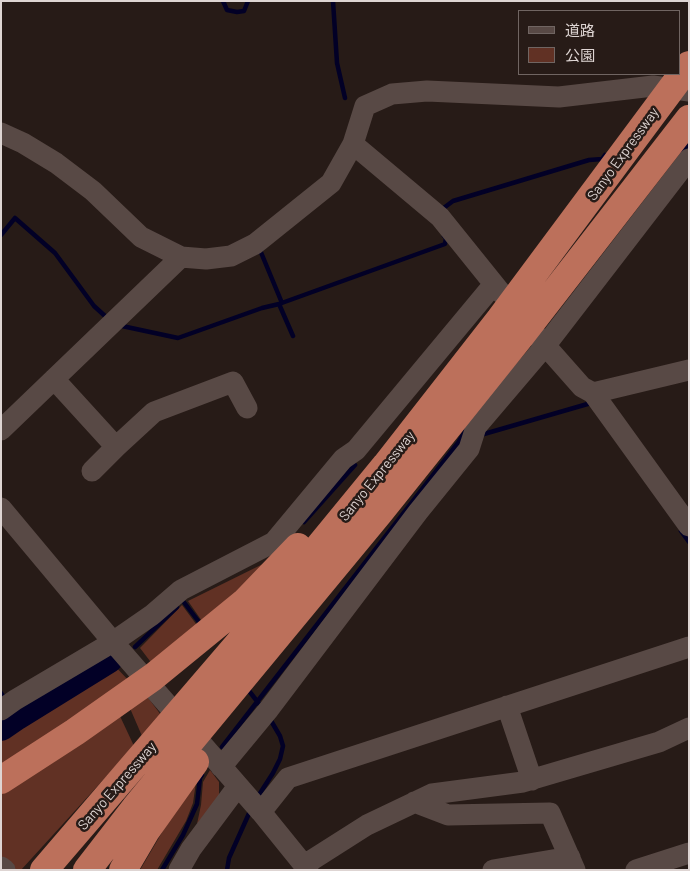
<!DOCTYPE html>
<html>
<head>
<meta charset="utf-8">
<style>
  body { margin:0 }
  #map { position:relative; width:690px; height:871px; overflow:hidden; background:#271b17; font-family:Barlow,"Noto Sans JP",sans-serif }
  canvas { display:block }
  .frame { position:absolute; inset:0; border:2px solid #ded5d3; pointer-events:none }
  .legend { position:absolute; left:518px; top:10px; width:162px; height:65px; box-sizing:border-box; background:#271b17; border:1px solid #706562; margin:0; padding:6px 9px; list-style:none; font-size:15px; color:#ded5d3 }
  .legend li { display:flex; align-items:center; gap:10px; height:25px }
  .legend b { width:25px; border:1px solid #706562 }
</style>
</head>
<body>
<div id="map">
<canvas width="690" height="871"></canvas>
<div class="frame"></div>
<ul class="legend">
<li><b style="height:6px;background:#584945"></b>道路</li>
<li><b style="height:14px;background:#613124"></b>公園</li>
</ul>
</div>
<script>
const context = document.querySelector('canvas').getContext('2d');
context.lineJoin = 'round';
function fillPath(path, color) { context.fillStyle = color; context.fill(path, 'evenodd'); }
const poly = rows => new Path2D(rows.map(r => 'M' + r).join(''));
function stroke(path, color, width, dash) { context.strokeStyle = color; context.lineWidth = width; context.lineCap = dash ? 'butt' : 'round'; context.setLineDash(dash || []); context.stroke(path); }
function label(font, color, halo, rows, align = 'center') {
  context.font = font + ' Barlow,sans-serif'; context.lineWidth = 5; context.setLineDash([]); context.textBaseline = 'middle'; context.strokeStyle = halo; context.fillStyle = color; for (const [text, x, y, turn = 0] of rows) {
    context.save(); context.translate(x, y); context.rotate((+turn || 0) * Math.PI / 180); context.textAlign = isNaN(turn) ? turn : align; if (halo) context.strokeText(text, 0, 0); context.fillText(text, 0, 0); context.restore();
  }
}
const green = poly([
  [275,558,204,624,188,601],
  [182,605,199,628,153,665,140,648],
  [113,664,130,682,1,765,1,738,30,717,79,687],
  [146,695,161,715,142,736,129,706],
  [119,714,134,746,21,870,10,870,12,866,1,856,1,791],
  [210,770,219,782,219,797,197,824,201,805,203,782],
  [196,782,193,803,186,821,157,870,140,870,167,824]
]);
const stream = poly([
  [223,1,227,10,237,12,244,11,248,1],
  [333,1,337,63,345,98],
  [682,153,689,144],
  [441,210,453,201,589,160,602,159,605,155],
  [1,235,15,218,55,253,94,306,105,316],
  [262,249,260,250,282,303],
  [122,326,178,338,262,308,279,304],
  [293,336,279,304,445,244,446,238,444,236],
  [484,434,591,403],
  [458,443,466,430],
  [304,522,355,465],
  [681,531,689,542],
  [183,601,202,626],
  [135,647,177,607],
  [246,687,260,705],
  [1,693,4,697],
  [222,747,458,443,461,442],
  [257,798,273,773,280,759,283,746,280,736,270,719],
  [162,870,183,835,197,804,200,778,202,775],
  [227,870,229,858,251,809]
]);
const river = poly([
  [1,727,17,716,109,659]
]);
const minor = poly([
  [1,133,23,143,56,163,93,191,141,237,181,257,206,259,231,256,255,244,331,183,353,144,365,106,392,94,427,91,559,97,653,86,689,91],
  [353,144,440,217,502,294],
  [536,335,582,387,593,393,689,526],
  [54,379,116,447,92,471],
  [593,393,689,370],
  [1,430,181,257],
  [116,447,154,412,233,382,247,408],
  [1,508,113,642,261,812,308,870],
  [507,706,532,780],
  [1,710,15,700,113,642,152,615,181,590,274,542,343,459,356,450,494,284],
  [221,767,269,709,418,512,469,449,476,427,545,346,689,159],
  [414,802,448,815,550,813,575,870],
  [261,812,288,778,689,647],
  [304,865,367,825,432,794,523,782,659,742,689,728],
  [1,867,5,870],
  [179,870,191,849,238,786],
  [493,870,570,857],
  [636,870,689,853]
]);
const highway = poly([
  [1,780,75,732,153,677,246,601,298,547],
  [44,870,263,615,386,465,500,319,689,65],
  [87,870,135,808,379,513,520,337,689,119],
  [123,870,146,831,195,762]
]);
const streetNames = [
  ["Sanyo Expressway",623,154,-54],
  ["Sanyo Expressway",377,476,-51],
  ["Sanyo Expressway",117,786,-49]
];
fillPath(green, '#613124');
stroke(stream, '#020026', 4.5);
stroke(river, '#020026', 28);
stroke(minor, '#584945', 21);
stroke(highway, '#bc705b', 28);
label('14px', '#ded5d3', '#271b17', streetNames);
</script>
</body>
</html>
